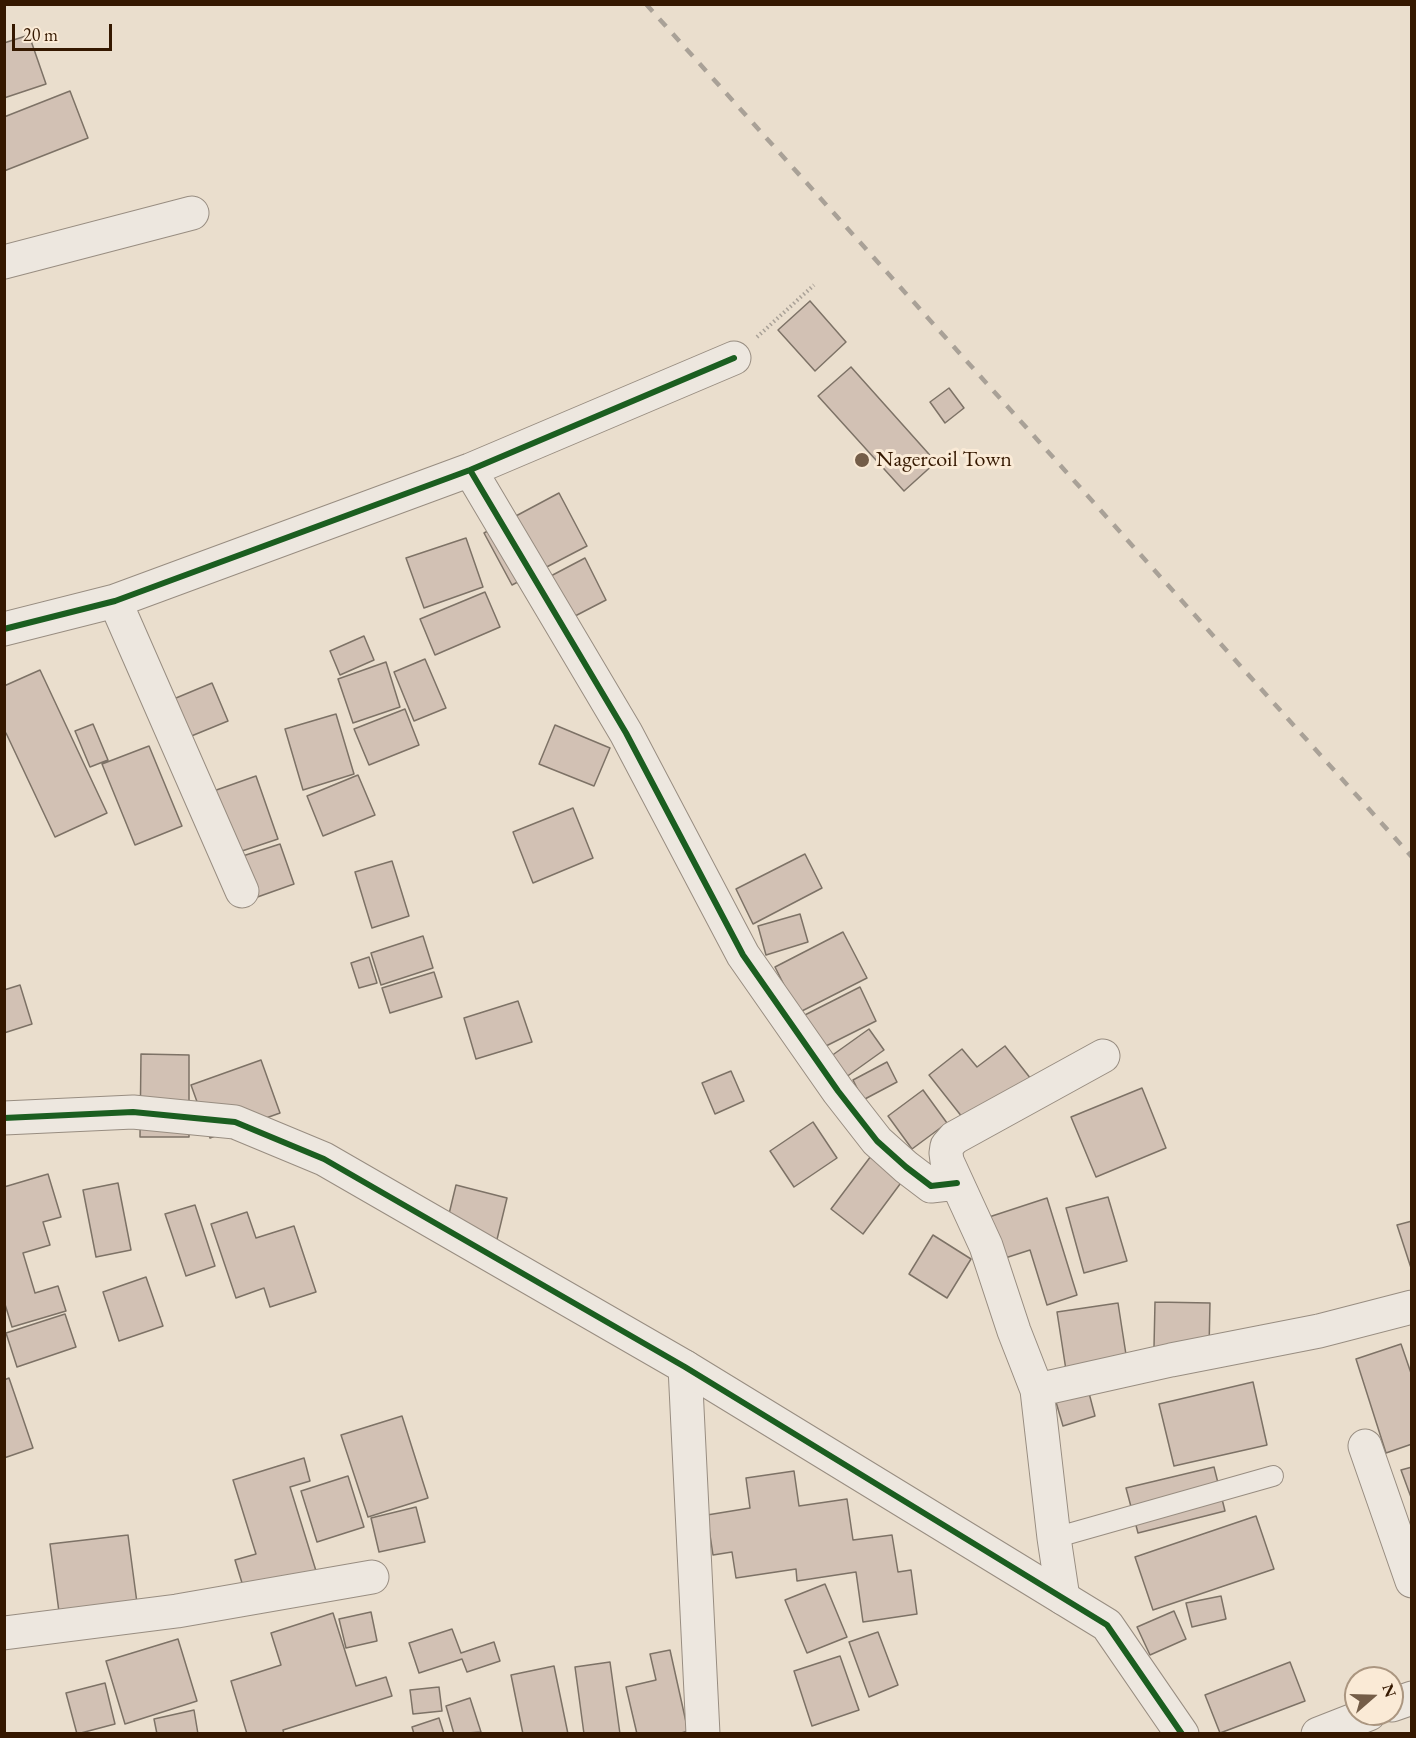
<!DOCTYPE html>
<html>
<head>
<meta charset="utf-8">
<style>
  body { margin:0 }
  #map { position:relative; width:1416px; height:1738px; overflow:hidden; background:#eadecd; font-family:"EB Garamond",serif }
  canvas { display:block }
  .frame { position:absolute; inset:0; border:6px solid #351800; pointer-events:none }
  .north { position:absolute; left:1344px; top:1666px; width:60px; height:60px; box-sizing:border-box; background:#faead6; border:2px solid #ab9680; border-radius:50%; rotate:70deg; font-size:16px; font-weight:700; line-height:24px; text-align:center; color:#351800 }
  .north::after { content:''; display:block; margin:auto; width:21px; height:27px; background:#745d48; clip-path:polygon(50% 0,100% 100%,50% 72%,0 100%) }
  .scale { position:absolute; left:12px; top:24px; width:100px; height:27px; box-sizing:border-box; border:3px solid #351800; border-top:0; padding-left:8px; font-size:18px; line-height:21px; white-space:nowrap; color:#351800; -webkit-text-stroke:4px #faead6; paint-order:stroke }
</style>
</head>
<body>
<div id="map">
<canvas width="1416" height="1738"></canvas>
<div class="frame"></div>
<div class="north">N</div>
<div class="scale">20 m</div>
</div>
<script>
const context = document.querySelector('canvas').getContext('2d');
context.lineJoin = 'round';
function fillPath(path, color) { context.fillStyle = color; context.fill(path, 'evenodd'); }
const poly = rows => new Path2D(rows.map(r => 'M' + r).join(''));
function stroke(path, color, width, dash) { context.strokeStyle = color; context.lineWidth = width; context.lineCap = dash ? 'butt' : 'round'; context.setLineDash(dash || []); context.stroke(path); }
function label(font, color, halo, rows, align = 'center') {
  context.font = font + ' "EB Garamond",serif'; context.lineWidth = 6; context.setLineDash([]); context.textBaseline = 'middle'; context.strokeStyle = halo; context.fillStyle = color; for (const [text, x, y, turn = 0] of rows) {
    context.save(); context.translate(x, y); context.rotate((+turn || 0) * Math.PI / 180); context.textAlign = isNaN(turn) ? turn : align; if (halo) context.strokeText(text, 0, 0); context.fillText(text, 0, 0); context.restore();
  }
}
const building = poly([
  [29,35,46,84,4,98,4,43,29,35],
  [70,91,88,138,4,171,4,117,70,91],
  [810,301,846,342,815,371,778,330,810,301],
  [851,367,936,462,904,491,818,396,851,367],
  [949,388,964,408,945,423,930,402,949,388],
  [559,493,587,546,512,585,484,533,559,493],
  [466,538,483,587,424,608,406,558,466,538],
  [585,558,606,600,550,629,528,588,585,558],
  [485,592,500,627,435,655,420,619,485,592],
  [364,636,374,660,340,675,330,651,364,636],
  [425,659,446,708,414,721,394,672,425,659],
  [386,662,400,707,353,723,338,679,386,662],
  [40,670,107,813,55,837,6,733,4,734,4,686,40,670],
  [212,683,228,721,167,746,152,708,212,683],
  [405,709,419,745,369,765,354,729,405,709],
  [336,714,354,774,303,790,285,729,336,714],
  [93,724,108,760,90,767,75,731,93,724],
  [555,725,610,748,594,786,539,764,555,725],
  [149,746,182,826,135,845,102,764,149,746],
  [358,775,375,815,323,836,307,796,358,775],
  [256,776,278,839,212,861,191,799,256,776],
  [573,808,593,858,533,883,513,832,573,808],
  [280,844,294,884,235,905,221,863,280,844],
  [805,854,822,888,753,924,736,889,805,854],
  [392,861,409,916,372,928,355,872,392,861],
  [800,914,808,942,766,955,758,926,800,914],
  [843,932,867,978,798,1013,775,967,843,932],
  [423,936,433,968,381,985,371,953,423,936],
  [369,957,377,983,359,988,351,963,369,957],
  [434,972,442,997,390,1013,382,988,434,972],
  [20,985,32,1024,4,1033,4,990,20,985],
  [860,987,876,1021,812,1053,795,1020,860,987],
  [518,1001,532,1042,476,1059,464,1018,518,1001],
  [869,1029,884,1050,842,1080,827,1059,869,1029],
  [1005,1046,1031,1079,970,1127,929,1075,962,1049,977,1067,1005,1046],
  [141,1054,189,1055,189,1137,140,1137,141,1054],
  [261,1060,280,1113,210,1138,191,1085,261,1060],
  [887,1062,897,1082,863,1100,853,1080,887,1062],
  [731,1071,744,1101,715,1114,702,1083,731,1071],
  [1142,1088,1166,1148,1096,1177,1071,1117,1142,1088],
  [923,1090,947,1123,912,1149,888,1116,923,1090],
  [813,1122,837,1158,794,1187,770,1151,813,1122],
  [871,1156,903,1180,863,1234,831,1209,871,1156],
  [48,1174,61,1217,43,1222,50,1245,23,1253,35,1293,58,1286,66,1311,12,1327,4,1301,4,1187,48,1174],
  [118,1183,131,1250,96,1257,83,1190,118,1183],
  [456,1185,507,1198,493,1256,442,1243,456,1185],
  [1108,1197,1127,1261,1084,1273,1066,1208,1108,1197],
  [1047,1198,1077,1295,1047,1305,1030,1250,999,1260,986,1218,1047,1198],
  [195,1205,215,1266,186,1276,165,1214,195,1205],
  [247,1212,256,1238,294,1226,316,1292,270,1307,264,1288,236,1298,211,1224,247,1212],
  [1412,1221,1412,1271,1397,1225,1412,1221],
  [933,1235,971,1259,947,1298,909,1274,933,1235],
  [146,1277,163,1326,119,1341,103,1292,146,1277],
  [1155,1302,1210,1303,1209,1348,1154,1347,1155,1302],
  [1118,1303,1127,1361,1066,1370,1057,1312,1118,1303],
  [65,1314,76,1347,17,1367,6,1333,65,1314],
  [1401,1344,1412,1376,1412,1444,1386,1453,1356,1359,1401,1344],
  [9,1378,33,1448,4,1458,4,1380,9,1378],
  [1253,1382,1267,1445,1174,1466,1159,1404,1253,1382],
  [1089,1393,1095,1416,1063,1426,1056,1402,1089,1393],
  [402,1416,428,1498,368,1517,341,1435,402,1416],
  [304,1458,310,1481,290,1487,321,1587,250,1609,235,1560,256,1554,233,1480,304,1458],
  [1214,1467,1225,1511,1138,1533,1126,1488,1214,1467],
  [1412,1467,1412,1500,1401,1470,1412,1467],
  [794,1471,799,1506,847,1499,853,1540,892,1535,898,1572,911,1570,917,1614,863,1622,856,1572,797,1581,796,1569,736,1578,732,1552,713,1555,707,1515,750,1508,746,1478,794,1471],
  [348,1476,364,1527,317,1542,301,1491,348,1476],
  [416,1507,425,1542,379,1552,371,1518,416,1507],
  [1256,1516,1274,1569,1153,1610,1135,1557,1256,1516],
  [128,1535,139,1618,61,1627,50,1544,128,1535],
  [825,1584,847,1637,807,1653,785,1600,825,1584],
  [1221,1596,1226,1619,1192,1627,1186,1603,1221,1596],
  [1174,1611,1186,1639,1150,1655,1137,1627,1174,1611],
  [371,1612,377,1641,346,1648,339,1619,371,1612],
  [333,1613,356,1686,386,1677,392,1696,283,1730,284,1734,247,1734,231,1681,281,1665,271,1633,333,1613],
  [452,1629,461,1653,494,1642,500,1661,467,1672,462,1659,419,1673,409,1643,452,1629],
  [878,1632,898,1685,869,1697,849,1642,878,1632],
  [178,1639,197,1701,125,1724,106,1661,178,1639],
  [670,1650,688,1731,678,1734,637,1734,626,1687,656,1680,650,1654,670,1650],
  [840,1656,859,1710,812,1726,794,1671,840,1656],
  [610,1662,620,1734,584,1734,575,1667,610,1662],
  [1290,1662,1305,1701,1220,1733,1205,1695,1290,1662],
  [554,1666,568,1734,523,1734,511,1675,554,1666],
  [105,1683,115,1724,77,1734,66,1693,105,1683],
  [439,1687,442,1711,413,1714,410,1690,439,1687],
  [470,1698,481,1732,454,1734,446,1706,470,1698],
  [194,1710,198,1734,157,1734,154,1719,194,1710],
  [439,1718,444,1734,414,1734,412,1727,439,1718]
]);
const path = poly([
  [757,337,814,285]
]);
const service = poly([
  [1054,1538,1273,1476]
]);
const minor = poly([
  [4,262,192,213],
  [470,470,626,733,743,955,838,1091,877,1141,906,1167,931,1186,957,1183],
  [115,601,242,891],
  [4,629,115,601,470,470,734,358],
  [685,1367,703,1734],
  [1037,1390,1171,1360,1319,1331,1412,1307],
  [1365,1446,1412,1581],
  [1063,1598,1054,1538,1037,1390,1014,1331,986,1246,947,1161,946,1153,947,1146,954,1138,1103,1056],
  [4,1633,177,1611,372,1577],
  [1392,1705,1412,1698],
  [1318,1734,1369,1714]
]);
const tertiary = poly([
  [4,1118,133,1112,235,1122,324,1159,685,1367,1107,1625,1182,1734]
]);
const rail = poly([
  [646,4,1412,857]
]);
const cycleway = poly([
  [470,470,626,733,743,955,838,1091,877,1141,906,1167,931,1186,957,1183],
  [4,629,115,601,470,470,734,358],
  [4,1118,133,1112,235,1122,324,1159,685,1367,1107,1625,1182,1734]
]);
const markers = [
  [862,460,8,"#745d48"]
];
const poiNames = [
  ["Nagercoil Town",876,460]
];
fillPath(building, '#d2c1b4');
stroke(building, '#7d7266', 1.5);
stroke(service, '#988d81', 22);
stroke(minor, '#988d81', 35);
stroke(tertiary, '#988d81', 35);
stroke(path, '#a9a197', 4, [1.5, 3]);
stroke(service, '#ede7df', 20);
stroke(minor, '#ede7df', 33);
stroke(tertiary, '#ede7df', 33);
stroke(rail, '#a9a197', 4.5, [10, 10]);
stroke(cycleway, '#1b5e20', 6);
for (const [x, y, r, color] of markers) { const dot = new Path2D(); dot.arc(x, y, r, 0, 2 * Math.PI); context.fillStyle = color; context.fill(dot); stroke(dot, '#faead6', 2); }
label('22px', '#351800', '#faead6', poiNames, 'left');
</script>
</body>
</html>
